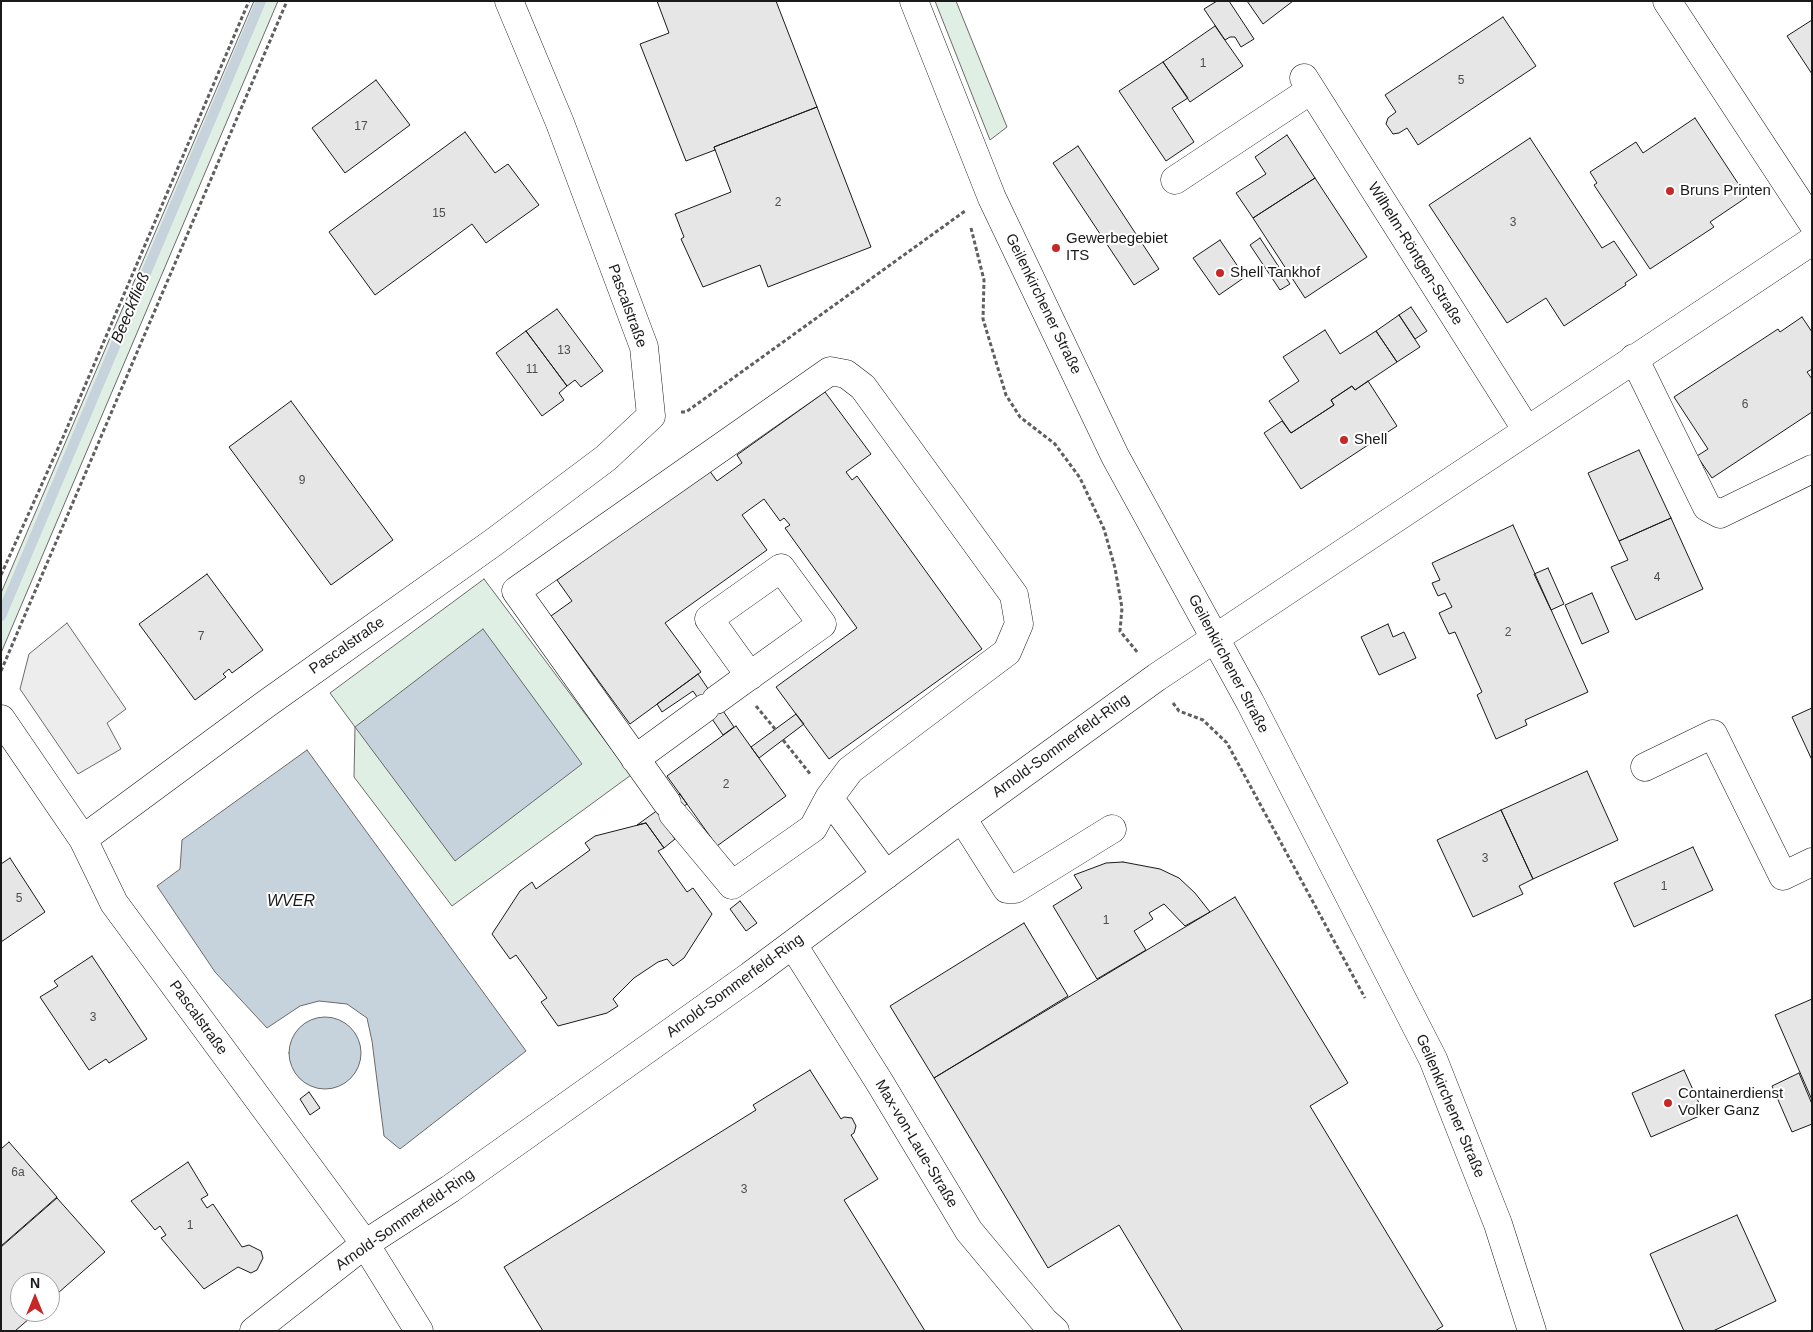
<!DOCTYPE html>
<html>
<head>
<meta charset="utf-8">
<style>
  body { margin:0 }
  #map { position:relative; width:1813px; height:1332px; overflow:hidden; background:#fff; font-family:Arial,sans-serif }
  canvas { display:block }
  .frame { position:absolute; inset:0; border:2px solid #1a1a1a; pointer-events:none }
  .north { position:absolute; left:10px; top:1272px; width:50px; height:50px; box-sizing:border-box; background:#fff; border:1px solid #a3a3a3; border-radius:50%; rotate:0deg; font-size:14px; font-weight:700; line-height:20px; text-align:center; color:#1a1a1a }
  .north::after { content:''; display:block; margin:auto; width:18px; height:22px; background:#c62828; clip-path:polygon(50% 0,100% 100%,50% 72%,0 100%) }
</style>
</head>
<body>
<div id="map">
<canvas width="1813" height="1332"></canvas>
<div class="frame"></div>
<div class="north">N</div>
</div>
<script>
const context = document.querySelector('canvas').getContext('2d');
context.lineJoin = 'round';
function fillPath(path, color) { context.fillStyle = color; context.fill(path, 'evenodd'); }
const poly = rows => new Path2D(rows.map(r => 'M' + r).join(''));
function stroke(path, color, width, dash) { context.strokeStyle = color; context.lineWidth = width; context.lineCap = dash ? 'butt' : 'round'; context.setLineDash(dash || []); context.stroke(path); }
function label(font, color, halo, rows, align = 'center') {
  context.font = font + ' Arial,sans-serif'; context.lineWidth = 4; context.setLineDash([]); context.textBaseline = 'middle'; context.strokeStyle = halo; context.fillStyle = color; for (const [text, x, y, turn = 0] of rows) {
    context.save(); context.translate(x, y); context.rotate((+turn || 0) * Math.PI / 180); context.textAlign = isNaN(turn) ? turn : align; if (halo) context.strokeText(text, 0, 0); context.fillText(text, 0, 0); context.restore();
  }
}
const green = poly([
  [254,1,278,1,1,653,1,593,254,1],
  [935,1,956,1,1007,127,990,140,935,1],
  [484,579,631,775,452,906,354,777,355,727,330,693,484,579]
]);
const parking = poly([
  [67,623,126,709,107,723,121,749,78,774,20,689,29,654,67,623]
]);
const water = poly([
  [483,629,582,764,455,861,355,727,483,629],
  [307,750,526,1051,400,1149,384,1136,372,1041,367,1018,347,1004,319,1001,300,1006,267,1028,215,972,157,886,180,869,182,840,307,750],
  '289 1053a36 36 0 1 1 72 0a36 36 0 1 1-72 0Z'
]);
const stream = poly([
  [1,616,261,1]
]);
const building = poly([
  [657,1,776,1,817,107,714,147,715,150,686,161,640,44,669,33,657,1],
  [1217,1,1229,1,1254,39,1241,47,1235,37,1230,37,1225,40,1204,9,1217,1],
  [1247,1,1293,1,1263,24,1247,1],
  [1503,17,1536,66,1418,145,1407,128,1399,133,1393,134,1386,124,1388,118,1396,112,1385,95,1503,17],
  [1812,20,1812,74,1787,36,1812,20],
  [1215,26,1243,66,1190,102,1163,62,1215,26],
  [1163,62,1188,98,1172,108,1194,142,1166,161,1119,91,1163,62],
  [376,80,410,125,345,173,312,128,376,80],
  [817,107,871,247,768,287,760,265,703,287,681,239,684,237,675,214,731,192,714,147,817,107],
  [1695,118,1747,197,1710,222,1714,227,1650,269,1594,185,1597,183,1590,172,1636,142,1643,153,1695,118],
  [465,132,495,173,508,164,539,205,486,243,472,224,375,295,329,232,465,132],
  [1287,135,1315,178,1253,218,1236,193,1266,174,1255,157,1287,135],
  [1530,138,1602,248,1614,241,1637,275,1625,283,1626,285,1564,326,1546,298,1507,323,1429,205,1530,138],
  [1078,146,1159,269,1134,285,1053,163,1078,146],
  [1315,178,1367,257,1305,298,1253,218,1315,178],
  [1260,238,1290,284,1280,290,1250,245,1260,238],
  [1220,240,1245,277,1219,295,1193,258,1220,240],
  [1411,307,1427,331,1415,339,1399,315,1411,307],
  [557,309,603,371,581,387,575,380,567,386,526,331,557,309],
  [1399,315,1420,347,1397,362,1376,331,1399,315],
  [1802,317,1812,332,1812,369,1807,372,1812,379,1812,412,1712,478,1697,456,1708,449,1674,397,1778,329,1780,332,1802,317],
  [1325,330,1340,354,1376,331,1397,362,1355,390,1352,386,1331,400,1334,405,1291,433,1269,401,1299,381,1283,357,1325,330],
  [526,331,567,386,559,393,564,400,542,416,496,353,526,331],
  [1368,381,1397,426,1301,489,1264,433,1282,421,1291,433,1334,405,1331,400,1352,386,1355,390,1368,381],
  [825,392,871,454,846,472,852,480,857,476,982,649,829,759,776,687,857,628,785,528,790,525,784,518,780,521,764,499,742,515,767,550,665,623,701,672,630,724,551,616,572,601,557,580,709,470,717,481,742,463,737,455,825,392],
  [291,401,393,540,331,585,229,447,291,401],
  [1639,450,1671,518,1619,541,1588,473,1639,450],
  [1671,518,1703,589,1636,620,1611,567,1628,560,1619,541,1671,518],
  [1513,525,1588,692,1525,720,1527,725,1496,739,1477,695,1482,692,1455,632,1449,634,1439,613,1452,607,1445,593,1438,596,1432,583,1440,580,1432,563,1513,525],
  [1548,568,1564,604,1551,610,1534,574,1548,568],
  [207,574,263,650,232,673,229,669,223,674,226,677,195,700,139,624,207,574],
  [1592,593,1609,632,1582,644,1565,605,1592,593],
  [1388,624,1393,637,1404,632,1416,658,1379,675,1361,637,1388,624],
  [698,674,734,727,723,735,693,691,662,712,657,704,698,674],
  [1812,708,1812,760,1792,717,1812,708],
  [796,714,804,724,759,758,751,747,796,714],
  [736,726,786,796,717,846,667,776,736,726],
  [1587,771,1618,840,1533,879,1501,810,1587,771],
  [680,794,687,804,663,822,675,839,664,848,646,823,637,825,680,794],
  [1501,810,1533,879,1519,886,1523,894,1473,917,1437,840,1501,810],
  [646,823,664,848,658,851,687,892,693,888,712,914,684,958,673,966,667,959,658,962,634,978,613,999,618,1006,607,1013,558,1026,541,1002,547,998,516,955,510,959,492,934,520,891,532,882,536,889,590,850,585,843,595,836,646,823],
  [1693,847,1713,890,1634,927,1614,883,1693,847],
  [10,858,45,912,1,942,1,864,10,858],
  [1123,862,1160,869,1179,878,1195,893,1210,912,1185,926,1164,904,1149,913,1153,919,1134,931,1146,950,1097,979,1053,906,1082,888,1074,875,1106,863,1123,862],
  [1235,897,1348,1083,1310,1106,1443,1326,1435,1331,1183,1331,1119,1225,1048,1268,934,1078,1235,897],
  [740,901,757,923,746,931,730,909,740,901],
  [1024,923,1068,996,934,1078,890,1006,1024,923],
  [92,956,147,1039,109,1063,106,1059,89,1070,40,997,58,986,54,981,92,956],
  [1812,999,1812,1100,1775,1015,1812,999],
  [810,1070,841,1119,844,1117,852,1118,856,1126,854,1133,851,1135,878,1179,844,1200,925,1331,543,1331,504,1267,756,1110,753,1105,810,1070],
  [1684,1070,1704,1114,1651,1137,1632,1093,1684,1070],
  [1799,1073,1812,1104,1812,1124,1792,1132,1772,1086,1799,1073],
  [309,1092,320,1108,310,1115,300,1099,309,1092],
  [9,1142,57,1197,1,1246,1,1149,9,1142],
  [188,1162,208,1195,201,1199,207,1208,213,1204,242,1247,249,1245,261,1251,263,1258,257,1270,251,1273,238,1267,204,1289,161,1238,166,1235,160,1226,155,1230,131,1201,188,1162],
  [57,1198,105,1252,50,1300,50,1282,20,1282,20,1312,37,1312,15,1331,1,1331,1,1247,57,1198],
  [1737,1215,1776,1301,1713,1331,1684,1331,1650,1254,1737,1215]
]);
const path = poly([
  [971,228,984,280,983,319,1006,395,1020,417,1055,444,1080,478,1104,529,1115,568,1122,608,1120,631,1138,653],
  [681,412,686,412,965,211],
  [1,575,64,435,249,1],
  [1,671,287,1],
  [1173,703,1179,711,1203,720,1227,743,1365,998],
  [756,706,775,729],
  [783,740,811,775]
]);
const minor = poly([
  [914,1,992,198,1115,456,1250,702,1433,1059,1498,1224,1532,1331],
  [1667,1,1812,222],
  [1304,78,1526,429],
  [1175,180,1311,90],
  [1634,358,1707,507,1720,514,1812,469],
  [716,700,738,684,822,624,781,568,709,619,750,676],
  [1,719,83,839],
  [635,759,705,708],
  [1645,767,1713,734,1783,876,1812,862],
  [667,803,516,591,830,371,846,374,863,387,1014,595,1019,624,1007,652,850,770,829,798,886,875],
  [673,814,732,885,813,828,829,798],
  [962,818,1007,889,1015,889,1112,829],
  [793,945,880,1083,969,1231,1044,1321,1055,1331],
  [254,1331,365,1244,450,1189,750,976,962,818,1157,677,1812,241],
  [419,1331,365,1244,114,903,83,839,266,704,494,542,606,458,651,416,644,347,560,123,509,1]
]);
const markers = [
  [1670,191,5,"#c62828"],
  [1056,248,5,"#c62828"],
  [1220,273,5,"#c62828"],
  [1344,440,5,"#c62828"],
  [1668,1103,5,"#c62828"]
];
const numberNames = [
  ["1",1203,64],
  ["5",1461,81],
  ["17",361,127],
  ["2",778,203],
  ["15",439,214],
  ["3",1513,223],
  ["13",564,351],
  ["11",532,370],
  ["6",1745,405],
  ["9",302,481],
  ["4",1657,578],
  ["2",1508,633],
  ["7",201,637],
  ["2",726,785],
  ["3",1485,859],
  ["1",1664,887],
  ["5",19,899],
  ["1",1106,921],
  ["3",93,1018],
  ["6a",18,1173],
  ["3",744,1190],
  ["1",190,1226]
];
const poiNames = [
  ["Bruns Printen",1680,191],
  ["Gewerbegebiet",1066,239],
  ["ITS",1066,256],
  ["Shell Tankhof",1230,273],
  ["Shell",1354,440],
  ["Containerdienst",1678,1094],
  ["Volker Ganz",1678,1111]
];
const streetNames = [
  ["Wilhelm-Röntgen-Straße",1415,254,58],
  ["Geilenkirchener Straße",1043,304,64],
  ["Pascalstraße",627,306,70],
  ["Pascalstraße",347,646,-35],
  ["Geilenkirchener Straße",1228,664,62],
  ["Arnold-Sommerfeld-Ring",1061,746,-36],
  ["Arnold-Sommerfeld-Ring",735,986,-36],
  ["Pascalstraße",198,1018,54],
  ["Geilenkirchener Straße",1450,1106,67],
  ["Max-von-Laue-Straße",916,1144,59],
  ["Arnold-Sommerfeld-Ring",405,1220,-35]
];
const waterNames = [
  ["Beeckfließ",131,308,-67],
  ["WVER",291,902]
];
fillPath(green, '#e0efe3');
stroke(green, '#6a6a6a', 1);
fillPath(parking, '#ededed');
stroke(parking, '#6a6a6a', 1);
fillPath(water, '#c6d2dc');
stroke(water, '#6a6a6a', 1);
stroke(stream, '#c6d2dc', 10);
fillPath(building, '#e6e6e6');
stroke(building, '#1a1a1a', 1);
stroke(minor, '#1a1a1a', 29);
stroke(path, '#5f5f5f', 3, [4, 2.5]);
stroke(minor, '#fff', 28);
for (const [x, y, r, color] of markers) { const dot = new Path2D(); dot.arc(x, y, r, 0, 2 * Math.PI); context.fillStyle = color; context.fill(dot); stroke(dot, '#fff', 2); }
label('12px', '#4d4d4d', null, numberNames);
label('15px', '#1a1a1a', '#fff', poiNames, 'left');
label('15px', '#1a1a1a', '#fff', streetNames);
label('italic 16px', '#1a1a1a', '#fff', waterNames);
</script>
</body>
</html>
